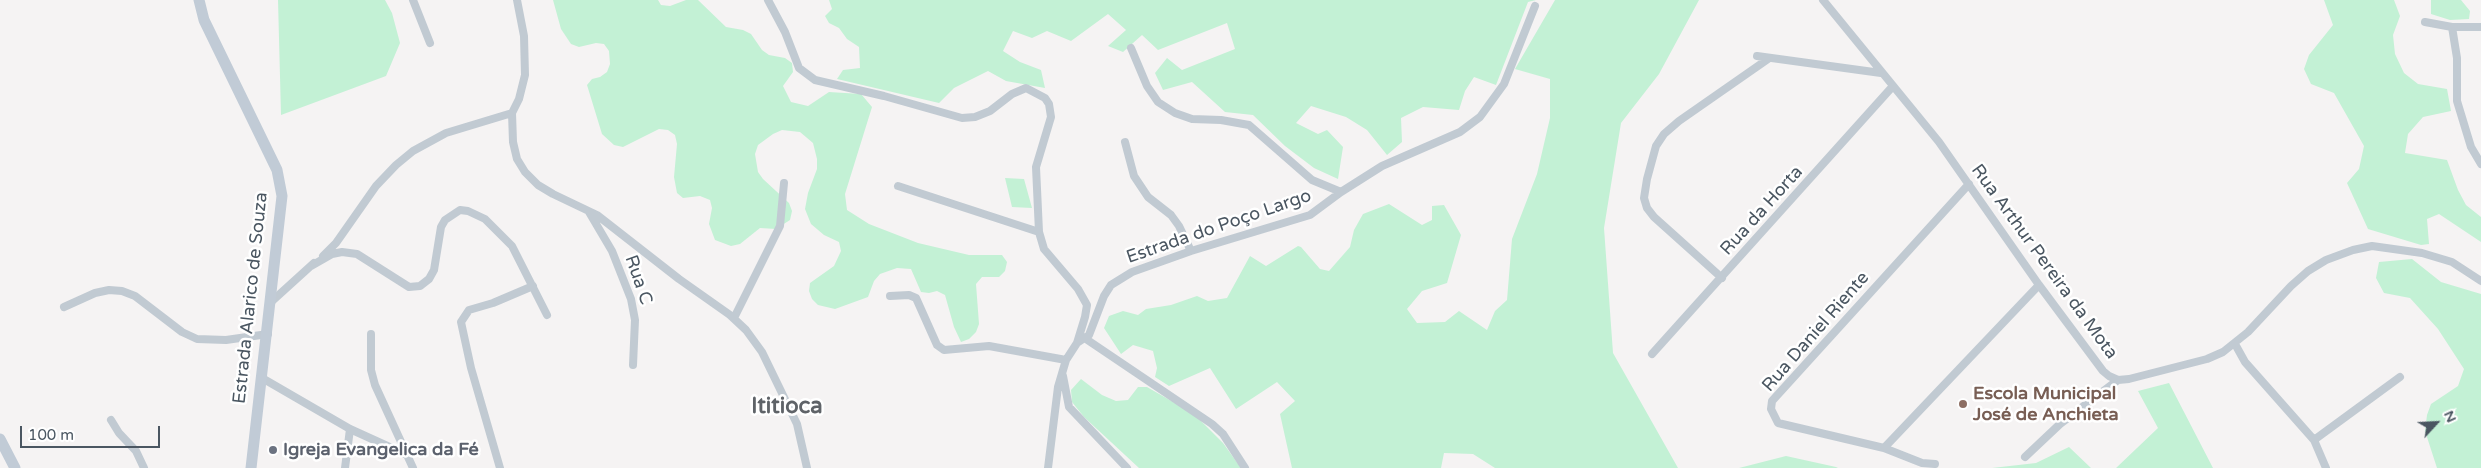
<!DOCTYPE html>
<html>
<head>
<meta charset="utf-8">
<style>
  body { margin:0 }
  #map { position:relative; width:2481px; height:468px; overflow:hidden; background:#f5f3f3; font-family:"Varela Round",sans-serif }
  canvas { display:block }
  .north { position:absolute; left:2411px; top:398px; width:50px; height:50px; -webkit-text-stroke:4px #fff; paint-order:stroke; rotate:65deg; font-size:14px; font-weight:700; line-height:20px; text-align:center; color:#4a5661 }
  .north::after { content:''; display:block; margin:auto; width:18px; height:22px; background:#4a5661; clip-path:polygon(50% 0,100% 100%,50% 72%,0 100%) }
  .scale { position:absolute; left:20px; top:426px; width:140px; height:22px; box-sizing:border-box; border:2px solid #4a5661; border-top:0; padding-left:6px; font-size:15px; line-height:18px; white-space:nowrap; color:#4a5661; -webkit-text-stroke:4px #fff; paint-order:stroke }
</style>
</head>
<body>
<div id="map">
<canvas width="2481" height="468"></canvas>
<div class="north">N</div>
<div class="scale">100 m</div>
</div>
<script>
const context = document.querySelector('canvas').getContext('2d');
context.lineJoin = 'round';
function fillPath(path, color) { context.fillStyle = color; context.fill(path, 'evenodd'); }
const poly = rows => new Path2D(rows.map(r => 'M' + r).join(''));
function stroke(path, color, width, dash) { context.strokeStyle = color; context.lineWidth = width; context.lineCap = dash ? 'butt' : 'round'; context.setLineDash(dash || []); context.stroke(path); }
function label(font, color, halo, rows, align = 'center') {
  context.font = font + ' "Varela Round",sans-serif'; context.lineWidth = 5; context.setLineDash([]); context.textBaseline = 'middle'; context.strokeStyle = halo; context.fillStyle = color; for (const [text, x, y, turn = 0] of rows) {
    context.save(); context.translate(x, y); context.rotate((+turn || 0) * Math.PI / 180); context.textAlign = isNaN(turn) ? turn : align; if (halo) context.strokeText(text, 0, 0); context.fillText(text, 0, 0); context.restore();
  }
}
const green = poly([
  [278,0,385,0,392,13,400,43,386,76,281,115],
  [553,0,658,0,661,5,670,6,686,0,698,0,726,27,743,30,751,34,762,50,769,55,785,58,792,63,793,72,783,86,791,102,808,106,829,92,861,94,872,107,845,194,847,210,869,224,918,243,969,255,1002,255,1007,262,1005,271,999,277,982,277,976,284,979,324,976,332,969,339,961,342,954,327,945,295,937,291,929,293,921,292,911,269,897,268,880,274,874,281,868,297,835,309,818,305,812,299,809,291,810,283,834,266,841,251,839,242,824,235,811,224,805,209,808,193,817,169,817,159,813,143,800,132,782,130,773,134,758,145,755,154,758,172,763,179,789,203,792,211,790,220,776,229,760,228,740,244,731,246,715,240,709,224,712,208,710,200,700,196,683,198,677,193,674,177,677,144,675,135,668,130,659,129,623,147,614,145,602,134,587,85,592,79,600,77,607,72,610,64,609,51,604,44,596,43,579,47,571,44,561,29],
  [829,0,1536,0,1528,2,1496,85,1474,77,1465,91,1459,110,1423,107,1401,118,1402,142,1387,155,1367,130,1346,117,1311,106,1296,123,1318,134,1327,130,1343,147,1338,179,1314,168,1285,146,1253,115,1225,112,1192,82,1163,90,1155,73,1167,58,1182,70,1235,49,1227,23,1158,50,1142,35,1123,52,1108,46,1126,30,1108,14,1071,41,1047,31,1032,38,1013,31,1003,51,1020,62,1041,70,1045,88,1006,81,988,71,954,88,939,103,837,79,843,70,860,68,859,47,847,39,839,28,829,23,825,16,832,9],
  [1555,0,1699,0,1659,74,1621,123,1604,228,1613,353,1678,468,1495,468,1473,454,1444,453,1441,468,1292,468,1280,414,1295,401,1277,382,1236,409,1210,368,1169,386,1155,377,1157,368,1153,351,1133,345,1121,354,1104,328,1109,316,1123,311,1138,315,1146,309,1171,305,1197,296,1208,301,1227,298,1250,256,1266,266,1298,246,1301,247,1320,269,1329,271,1350,247,1354,230,1363,214,1389,204,1422,225,1432,220,1432,206,1444,205,1461,235,1447,283,1422,291,1407,309,1417,323,1445,322,1459,311,1487,330,1495,311,1507,300,1512,239,1537,174,1550,118,1550,79,1515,69],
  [2324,0,2394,0,2400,16,2393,35,2395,54,2404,73,2418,84,2447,89,2451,111,2423,117,2408,134,2405,153,2447,160,2458,190,2466,205,2481,217,2481,242,2439,214,2427,219,2429,244,2421,245,2368,229,2347,183,2359,169,2364,146,2334,93,2311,84,2304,69,2309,55,2333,25],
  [2431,0,2461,0,2470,11,2469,19,2450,20,2431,14],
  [1005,178,1024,179,1032,208,1012,207],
  [2412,259,2441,282,2481,294,2481,468,2437,468,2425,431,2427,415,2431,404,2458,386,2464,369,2438,329,2410,298,2384,293,2376,278,2379,262],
  [1081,379,1102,395,1116,401,1128,400,1138,387,1147,387,1194,414,1223,443,1241,468,1139,468,1084,417,1072,402,1071,390],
  [2169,383,2213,468,2116,468,2158,428,2138,391],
  [2069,447,2091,468,1992,468,2036,463],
  [1786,456,1836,467,1838,468,1739,468]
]);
const minor = poly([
  [413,0,430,43],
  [517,0,524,36,525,75,519,99,512,113,513,142,517,159,525,172,538,185,553,194,597,215,679,279,730,315,746,330,762,352,797,424,807,468],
  [768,0,785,32,799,68,815,80,884,96,962,118,975,117,990,111,1012,94,1026,88,1045,98,1049,104,1051,117,1036,167,1039,232,1044,249,1078,289,1087,305,1085,317,1077,343],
  [1823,0,1939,142,2039,285,2103,371,2109,376,2118,380,2129,379,2207,359,2223,352,2248,332,2291,286,2308,271,2326,260,2353,250,2372,246,2422,253,2452,262,2481,281],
  [2425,22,2452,27,2481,27],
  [2452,27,2457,58,2457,101,2471,147,2481,164],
  [1131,48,1147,86,1158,102,1175,113,1192,119,1221,120,1249,125,1312,180,1341,192],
  [1757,56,1881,73],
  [1125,142,1134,176,1148,197,1171,215,1179,226,1191,251],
  [898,186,1039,232],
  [589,212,612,251,631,299,635,320,633,365],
  [323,256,336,243,376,186,396,165,413,151,446,133,512,113],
  [311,266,332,254,342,252,357,254,409,287,420,286,429,279,434,270,441,227,445,220,460,210,468,211,485,219,512,246,547,315],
  [1722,278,1654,217,1647,208,1644,198,1647,179,1656,146,1664,134,1679,121,1768,59],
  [890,296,909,295,916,298,937,345,944,350,989,346,1066,360],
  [271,302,314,263],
  [64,307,95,293,109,290,122,291,135,296,182,332,197,339,226,340,268,334],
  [734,318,780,226,784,183],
  [371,334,371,370,375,385,413,468],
  [1086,339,1212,424,1223,434,1245,468],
  [2235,344,2245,362,2314,440,2326,468],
  [1652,354,1893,86],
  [1063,376,1069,407,1127,468],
  [262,378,350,429,405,454],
  [111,420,119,433,136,451,144,468],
  [2314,440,2400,377],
  [1884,448,2039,285],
  [2025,457,2060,424,2118,380],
  [1935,464,1922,463,1884,448,1778,423,1771,409,1772,401,1969,184],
  [345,468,350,429],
  [500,468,471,368,461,322,469,310,493,303,533,286],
  [1048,468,1058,387,1066,360,1077,343,1089,335,1104,296,1111,285,1132,272,1191,251,1310,215,1341,192,1382,166,1460,132,1480,117,1504,84,1535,6]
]);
const secondary = poly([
  [199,0,204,20,277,170,282,196,251,468],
  [0,439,15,468]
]);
const markers = [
  [1963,404,5,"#8d6e63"],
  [273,450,5,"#6b7280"]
];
const streetNames = [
  ["Rua da Horta",1762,211,-48],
  ["Estrada do Poço Largo",1219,227,-19],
  ["Rua Arthur Pereira da Mota",2044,262,54],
  ["Rua C",638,280,71],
  ["Estrada Alarico de Souza",251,298,-84],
  ["Rua Daniel Riente",1816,332,-49]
];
const educationNames = [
  ["Escola Municipal",1973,394],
  ["José de Anchieta",1973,415]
];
const worshipNames = [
  ["Igreja Evangelica da Fé",283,450]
];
const districtNames = [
  ["Ititioca",787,407]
];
fillPath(green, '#c3f1d5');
stroke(minor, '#c1cad2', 8);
stroke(secondary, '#c1cbd6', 11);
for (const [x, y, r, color] of markers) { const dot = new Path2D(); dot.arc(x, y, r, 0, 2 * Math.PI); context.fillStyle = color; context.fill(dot); stroke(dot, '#fff', 2); }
label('18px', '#4a5661', '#fff', streetNames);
label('bold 18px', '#785e54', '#fff', educationNames, 'left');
label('bold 18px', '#5b616d', '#fff', worshipNames, 'left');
label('bold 22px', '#5f6368', '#fff', districtNames);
</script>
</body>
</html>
